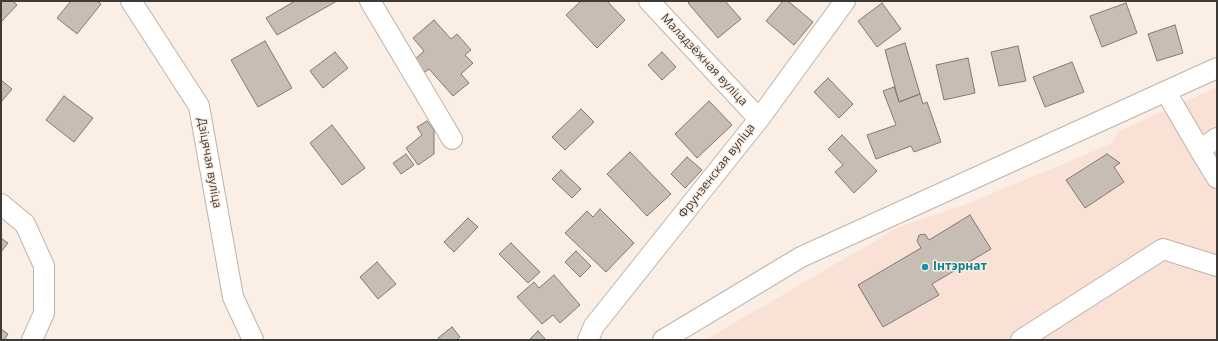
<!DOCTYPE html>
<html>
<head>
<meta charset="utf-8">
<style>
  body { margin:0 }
  #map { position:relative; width:1218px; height:341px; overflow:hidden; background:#faeee5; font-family:"Open Sans",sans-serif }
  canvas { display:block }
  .frame { position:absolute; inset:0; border:2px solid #3e3a36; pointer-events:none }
</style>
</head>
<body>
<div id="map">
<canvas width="1218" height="341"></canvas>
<div class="frame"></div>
</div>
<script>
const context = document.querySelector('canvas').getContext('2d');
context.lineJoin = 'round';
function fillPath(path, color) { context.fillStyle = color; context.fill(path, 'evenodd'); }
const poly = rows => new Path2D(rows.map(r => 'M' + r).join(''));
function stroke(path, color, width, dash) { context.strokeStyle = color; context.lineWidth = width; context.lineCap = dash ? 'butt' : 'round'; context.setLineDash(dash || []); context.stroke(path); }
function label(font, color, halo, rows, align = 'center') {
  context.font = font + ' "Open Sans",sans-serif'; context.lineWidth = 3; context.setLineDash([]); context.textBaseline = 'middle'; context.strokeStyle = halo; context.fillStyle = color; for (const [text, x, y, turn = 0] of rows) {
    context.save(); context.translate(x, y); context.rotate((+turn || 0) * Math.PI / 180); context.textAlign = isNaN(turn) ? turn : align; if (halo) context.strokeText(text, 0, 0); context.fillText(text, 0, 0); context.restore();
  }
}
const medical = poly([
  [1217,87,1217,340,705,340,899,227,967,204,1111,144,1119,131]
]);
const building = poly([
  [1,1,13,1,17,5,1,22,1,1],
  [71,1,97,1,101,4,77,34,57,18,71,1],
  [295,1,337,1,277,35,266,18,295,1],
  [581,1,607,1,625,20,597,48,566,15,581,1],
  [691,1,725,1,741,19,718,38,688,3,691,1],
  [783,1,788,1,813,22,794,45,766,21,783,1],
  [882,3,901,29,877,47,858,21,882,3],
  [1126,3,1137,33,1102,47,1090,16,1126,3],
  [434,20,451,39,457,34,471,50,465,55,473,63,461,74,469,83,453,96,429,69,425,72,414,60,424,51,413,38,434,20],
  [1175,25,1183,53,1157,61,1148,34,1175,25],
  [265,41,292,88,258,107,231,60,265,41],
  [905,43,920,94,899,102,885,50,905,43],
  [1018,46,1026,81,999,86,991,52,1018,46],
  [335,52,348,68,323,88,310,71,335,52],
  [662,52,676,67,662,80,648,65,662,52],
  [968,58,975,93,944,100,936,65,968,58],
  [1072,62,1084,92,1045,107,1033,77,1072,62],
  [828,78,853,104,839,118,814,92,828,78],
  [1,80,12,89,1,102,1,80],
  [894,87,899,102,920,94,923,104,927,102,941,142,914,152,911,146,876,159,867,135,896,125,883,91,894,87],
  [64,96,93,118,74,142,46,120,64,96],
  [709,101,732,125,697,158,675,134,709,101],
  [581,109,594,122,565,150,552,137,581,109],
  [427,121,434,130,434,154,418,165,406,148,422,135,417,127,427,121],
  [332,125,365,168,342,185,310,143,332,125],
  [842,135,877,171,854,193,835,172,843,165,828,149,842,135],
  [630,152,671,194,647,216,607,174,630,152],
  [406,154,414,165,401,174,393,163,406,154],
  [1107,154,1120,163,1114,167,1124,182,1085,208,1066,180,1107,154],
  [687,157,702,170,685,188,671,174,687,157],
  [561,170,581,189,572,198,552,179,561,170],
  [600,209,634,243,606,272,565,233,587,211,593,217,600,209],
  [970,215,991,249,932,284,939,295,883,327,858,285,921,248,917,241,919,235,925,234,929,240,970,215],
  [468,218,478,227,454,252,444,242,468,218],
  [1,238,8,243,1,252,1,238],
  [511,243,540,272,528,283,499,254,511,243],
  [576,251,591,266,580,277,565,262,576,251],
  [377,262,396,284,378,299,360,277,377,262],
  [554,275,580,305,560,323,553,315,542,324,517,297,534,282,539,288,554,275],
  [452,327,460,337,456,340,440,340,438,338,452,327],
  [1,329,8,334,4,340,1,340,1,329],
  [538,331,546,340,529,340,538,331]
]);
const minor = poly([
  [131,1,199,106,233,297,253,340],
  [370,1,452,139],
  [649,1,759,119],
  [1166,92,1200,150,1217,138],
  [1200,150,1217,178],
  [1,204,25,224,44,266,44,313,32,340],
  [588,340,594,326,759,119,845,1],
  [663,340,801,257,1217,68],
  [1021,340,1163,249,1217,266]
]);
const markers = [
  [925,267,4,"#0f9aa8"]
];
const streetNames = [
  ["Маладзёжная вуліца",704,60,47],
  ["Дзіцячая вуліца",209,163,80],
  ["Фрунзенская вуліца",717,171,-52]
];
const cultureNames = [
  ["Інтэрнат",933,267]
];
fillPath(medical, '#f9e1d6');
fillPath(building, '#c8bdb4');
stroke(building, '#837971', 1);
stroke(minor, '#beb3aa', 22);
stroke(minor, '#fff', 20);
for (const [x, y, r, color] of markers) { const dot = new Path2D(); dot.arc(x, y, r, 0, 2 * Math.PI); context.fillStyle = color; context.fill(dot); stroke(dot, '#faeee5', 1.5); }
label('12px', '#3e3a36', '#faeee5', streetNames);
label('bold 12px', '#0d838f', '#faeee5', cultureNames, 'left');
</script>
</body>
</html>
